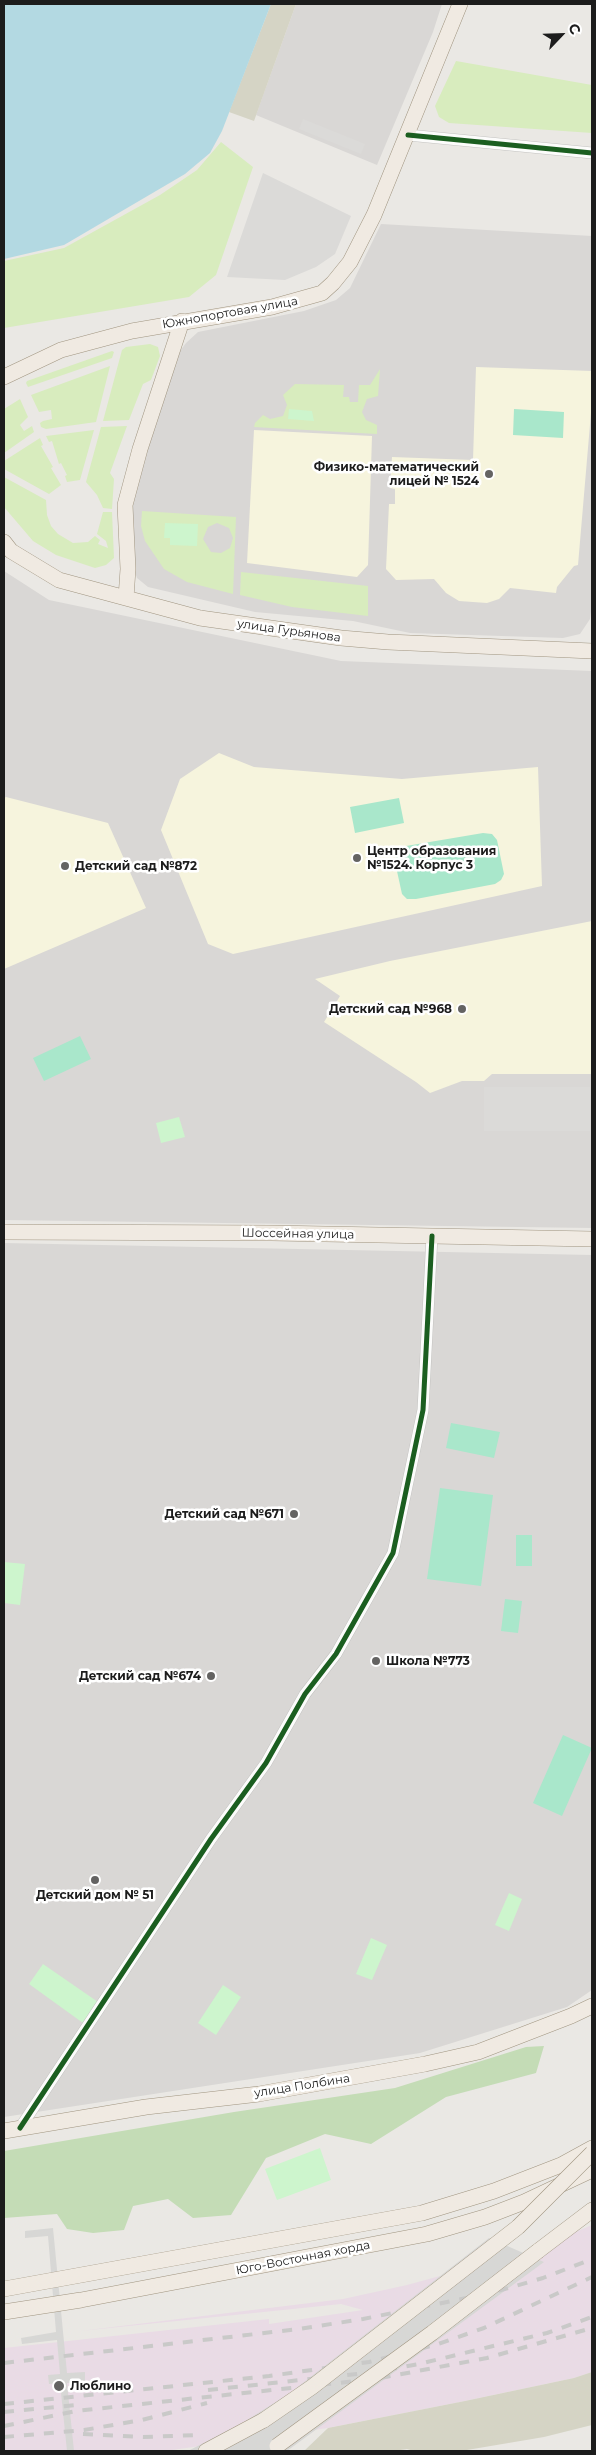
<!DOCTYPE html>
<html>
<head>
<meta charset="utf-8">
<style>
  body { margin:0 }
  #map { position:relative; width:596px; height:2455px; overflow:hidden; background:#eae8e4; font-family:Montserrat,sans-serif }
  canvas { display:block }
  .frame { position:absolute; inset:0; border:5px solid #1c1c1c; pointer-events:none }
  .north { position:absolute; left:536px; top:10px; width:50px; height:50px; -webkit-text-stroke:4px #fff; paint-order:stroke; rotate:66deg; font-size:14px; font-weight:700; line-height:20px; text-align:center; color:#1c1c1c }
  .north::after { content:''; display:block; margin:auto; width:18px; height:22px; background:#1c1c1c; clip-path:polygon(50% 0,100% 100%,50% 72%,0 100%) }
</style>
</head>
<body>
<div id="map">
<canvas width="596" height="2455"></canvas>
<div class="frame"></div>
<div class="north">С</div>
</div>
<script>
const context = document.querySelector('canvas').getContext('2d');
context.lineJoin = 'round';
function fillPath(path, color) { context.fillStyle = color; context.fill(path, 'evenodd'); }
const poly = rows => new Path2D(rows.map(r => 'M' + r).join(''));
function stroke(path, color, width, dash) { context.strokeStyle = color; context.lineWidth = width; context.lineCap = dash ? 'butt' : 'round'; context.setLineDash(dash || []); context.stroke(path); }
function label(font, color, halo, rows, align = 'center') {
  context.font = font + ' Montserrat,sans-serif'; context.lineWidth = 5; context.setLineDash([]); context.textBaseline = 'middle'; context.strokeStyle = halo; context.fillStyle = color; for (const [text, x, y, turn = 0] of rows) {
    context.save(); context.translate(x, y); context.rotate((+turn || 0) * Math.PI / 180); context.textAlign = isNaN(turn) ? turn : align; if (halo) context.strokeText(text, 0, 0); context.fillText(text, 0, 0); context.restore();
  }
}
const residential = poly([
  [296,4,442,4,433,32,377,165,256,115],
  [381,224,592,236,592,604,590,619,580,634,563,638,410,633,353,621,255,612,148,587,137,578,134,569,129,515,135,488,180,351,186,343,198,332,304,311,336,300,350,288],
  [4,571,49,600,341,661,592,671,592,1228,4,1220],
  [4,1243,592,1255,592,1990,567,2007,420,2053,4,2117]
]);
const industrial = poly([
  [592,2225,592,2372,574,2378,465,2401,328,2428,165,2451,4,2451,4,2348,269,2319,269,2324,363,2310,341,2304,80,2331,343,2299,407,2285,528,2252]
]);
const education = poly([
  [476,367,592,371,592,401,578,565,574,566,557,587,556,593,510,588,499,599,487,603,459,601,446,593,434,579,396,580,386,569,389,504,395,504,395,489,390,488,392,457,473,460],
  [254,430,372,436,368,565,357,577,247,563],
  [219,753,254,767,402,779,538,767,542,886,233,954,208,944,161,830,180,779],
  [6,797,108,823,146,908,4,969,4,798],
  [592,921,592,1074,492,1074,484,1081,462,1081,430,1093,416,1082,324,1022,340,996,315,979,390,961]
]);
const construction = poly([
  [271,4,296,4,254,121,229,112],
  [592,2372,592,2425,544,2437,461,2451,414,2451,407,2449,394,2451,304,2451,328,2428,465,2401,574,2378]
]);
const grass = poly([
  [456,61,592,85,592,133,449,123,439,117,435,106],
  [221,142,253,167,216,275,189,297,4,328,4,261,64,248,160,195,197,170],
  [150,344,158,347,160,356,151,380,143,384,129,420,103,421,122,350,126,347],
  [112,351,114,352,112,358,28,387,26,383,27,381],
  [110,366,96,422,46,429,41,427,40,423,43,421,52,419,51,410,39,412,31,395],
  [380,369,378,396,367,399,362,412,366,420,377,425,377,434,254,427,255,423,263,415,270,419,283,416,287,405,283,395,295,384,344,385,343,397,349,397,350,402,358,402,359,385,370,385],
  [20,399,28,417,20,425,24,431,32,426,34,432,4,453,4,409],
  [127,426,110,473,114,479,112,509,103,508,97,495,86,482,101,427],
  [94,430,80,480,67,482,65,476,67,475,61,463,59,464,52,441,49,442,46,436],
  [40,438,43,445,41,446,53,467,51,468,61,485,49,494,4,469,4,461],
  [4,477,46,500,47,515,51,526,58,534,73,543,88,542,95,536,100,540,98,544,108,548,106,541,97,534,103,512,112,512,114,558,106,565,95,568,56,555,33,541,4,507],
  [142,511,236,517,233,594,187,582,164,569,145,541,141,526],
  [217,523,229,528,233,538,230,548,221,553,211,552,203,539,208,527],
  [241,572,368,586,368,616,292,607,240,595]
]);
const forest = poly([
  [544,2046,536,2073,446,2097,371,2144,325,2134,266,2158,231,2215,193,2218,168,2199,133,2206,124,2230,93,2233,67,2229,57,2214,4,2218,4,2151,234,2112,395,2088,526,2047]
]);
const park = poly([
  [289,409,312,411,314,421,288,419],
  [165,523,198,524,197,546,170,545,170,538,164,538],
  [179,1117,185,1137,161,1143,156,1123],
  [4,1562,25,1564,20,1605,4,1603],
  [509,1893,522,1899,509,1931,495,1925],
  [371,1938,387,1945,372,1980,356,1974],
  [43,1964,98,2002,83,2023,29,1984],
  [223,1985,241,1997,216,2035,198,2023],
  [320,2148,331,2180,277,2200,265,2169]
]);
const pitch = poly([
  [514,409,564,412,563,438,513,435],
  [399,798,404,823,355,833,350,807],
  [483,833,492,834,497,840,504,874,501,880,495,884,416,899,407,899,402,894,395,862,397,852,406,846],
  [80,1036,91,1059,44,1081,33,1058],
  [451,1423,500,1432,494,1458,446,1448],
  [440,1488,493,1495,481,1586,427,1579],
  [516,1535,532,1535,532,1566,516,1566],
  [505,1599,522,1601,518,1633,501,1631],
  [563,1735,592,1748,562,1816,533,1803]
]);
const parking = poly([
  [303,119,365,144,361,154,299,129],
  [263,173,351,216,335,254,316,267,285,280,227,277],
  [484,1087,590,1087,590,1131,484,1131]
]);
const water = poly([
  [4,4,271,4,222,131,210,153,185,174,64,245,4,259]
]);
const pier = poly([
  [53,2228,67,2373,85,2372,85,2381,67,2383,74,2451,67,2451,60,2383,49,2384,48,2375,60,2374,57,2340,22,2344,21,2338,56,2332,48,2236,25,2238,25,2231],
  [489,2238,544,2262,287,2451,188,2451,244,2422,290,2393]
]);
const minor = poly([
  [408,135,592,153],
  [20,2128,211,1839,266,1763,305,1694,336,1654,393,1553,423,1410,432,1236]
]);
const major = poly([
  [4,377,61,350,132,331,272,307,322,293,333,283,350,262,374,215,460,4],
  [4,542,11,551,59,580,200,618,341,638,388,642,592,651],
  [126,598,128,569,125,505,140,449,182,321],
  [4,1232,272,1233,592,1239],
  [4,2131,146,2107,259,2094,425,2064,478,2052,571,2016,592,2006],
  [538,2251,592,2210],
  [4,2289,422,2213,494,2191,561,2165,592,2148],
  [4,2312,81,2300,427,2234,485,2217,524,2202,592,2170],
  [206,2451,264,2420]
]);
const rail = poly([
  [4,2363,299,2329,363,2319,491,2293,543,2278,592,2259],
  [208,2390,375,2372,419,2364,547,2333,592,2317],
  [4,2404,269,2376,369,2362,438,2344,484,2328,592,2277],
  [4,2412,76,2405],
  [4,2426,76,2411,375,2379,487,2358,592,2328],
  [83,2434,143,2437,199,2435],
  [4,2437,84,2430,142,2420,207,2403]
]);
const majorBridge = poly([
  [264,2420,312,2387,518,2227,592,2153],
  [277,2446,432,2333,538,2251]
]);
const cycleway = poly([
  [408,135,592,153],
  [20,2128,211,1839,266,1763,305,1694,336,1654,393,1553,423,1410,432,1236]
]);
const markers = [
  [489,474,5,"#646362"],
  [357,858,5,"#646362"],
  [65,866,5,"#646362"],
  [462,1009,5,"#646362"],
  [294,1514,5,"#646362"],
  [376,1661,5,"#646362"],
  [211,1676,5,"#646362"],
  [95,1880,5,"#646362"],
  [59,2386,6,"#646362"]
];
const streetNames = [
  ["Южнопортовая улица",230,313,-10],
  ["улица Гурьянова",289,631,8],
  ["Шоссейная улица",298,1234,1],
  ["улица Полбина",302,2086,-9],
  ["Юго-Восточная хорда",303,2258,-11]
];
const poiNames = [
  ["Физико-математический",479,467],
  ["лицей № 1524",479,481],
  ["Центр образования",367,851,"left"],
  ["№1524. Корпус 3",367,865,"left"],
  ["Детский сад №872",75,866,"left"],
  ["Детский сад №968",452,1009],
  ["Детский сад №671",284,1514],
  ["Школа №773",386,1661,"left"],
  ["Детский сад №674",201,1676],
  ["Детский дом № 51",95,1895,"center"],
  ["Люблино",70,2386,"left"]
];
fillPath(residential, '#d9d7d5');
fillPath(industrial, '#e9dbe5');
fillPath(education, '#f6f4dd');
fillPath(construction, '#d5d4c5');
fillPath(grass, '#d8ecbe');
fillPath(forest, '#c4dcb6');
fillPath(park, '#cdf5cd');
fillPath(pitch, '#a9e7cb');
fillPath(parking, '#dbdad8');
fillPath(water, '#b3d9e2');
fillPath(pier, '#d7d7d5');
stroke(minor, '#c3c2c0', 12);
stroke(major, '#a09581', 16);
stroke(minor, '#fcfcfb', 11);
stroke(major, '#f0eae2', 15);
stroke(rail, '#c9c9c8', 4, [10, 10]);
stroke(majorBridge, '#a09581', 16, []);
stroke(majorBridge, '#f0eae2', 15);
stroke(cycleway, '#1b5e20', 5);
for (const [x, y, r, color] of markers) { const dot = new Path2D(); dot.arc(x, y, r, 0, 2 * Math.PI); context.fillStyle = color; context.fill(dot); stroke(dot, '#fff', 2); }
label('12px', '#1c1c1c', '#fff', streetNames);
label('bold 12px', '#1c1c1c', '#fff', poiNames, 'right');
</script>
</body>
</html>
